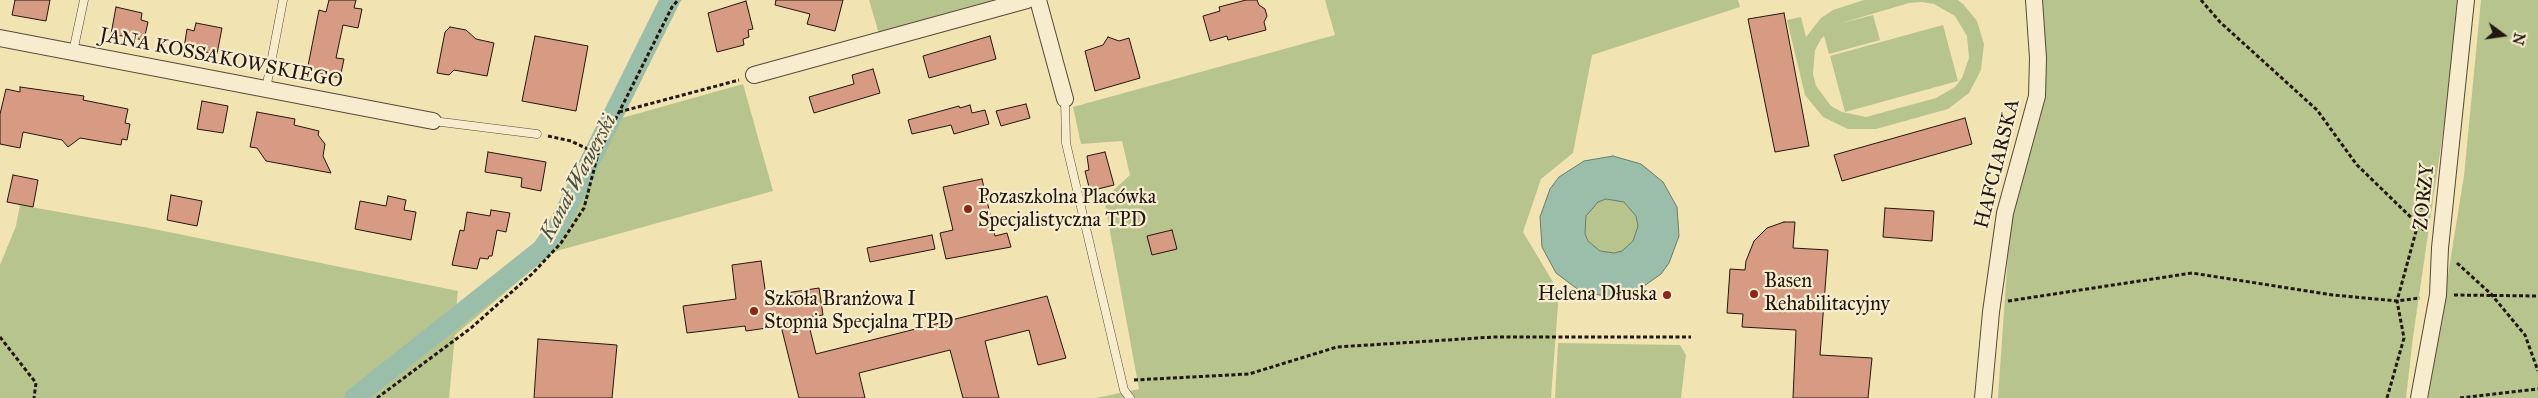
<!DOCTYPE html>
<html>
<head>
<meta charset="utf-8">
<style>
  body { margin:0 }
  #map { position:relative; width:2538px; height:398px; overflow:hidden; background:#f2e3b3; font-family:"IM FELL Great Primer",serif }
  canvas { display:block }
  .north { position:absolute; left:2478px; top:10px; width:50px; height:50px; -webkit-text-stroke:4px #f7edce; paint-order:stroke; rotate:104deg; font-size:14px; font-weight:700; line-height:20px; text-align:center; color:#22170e }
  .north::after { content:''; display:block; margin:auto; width:18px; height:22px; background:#22170e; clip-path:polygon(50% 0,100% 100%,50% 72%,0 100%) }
</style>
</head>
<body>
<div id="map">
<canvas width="2538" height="398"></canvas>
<div class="north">N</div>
</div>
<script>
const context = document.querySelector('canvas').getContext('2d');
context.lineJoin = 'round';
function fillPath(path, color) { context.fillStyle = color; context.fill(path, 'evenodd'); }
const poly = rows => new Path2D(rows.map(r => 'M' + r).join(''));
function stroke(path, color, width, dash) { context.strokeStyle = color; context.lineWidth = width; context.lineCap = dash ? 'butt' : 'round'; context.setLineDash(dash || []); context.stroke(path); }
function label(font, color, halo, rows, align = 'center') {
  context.font = font + ' "IM FELL Great Primer",serif'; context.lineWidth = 4.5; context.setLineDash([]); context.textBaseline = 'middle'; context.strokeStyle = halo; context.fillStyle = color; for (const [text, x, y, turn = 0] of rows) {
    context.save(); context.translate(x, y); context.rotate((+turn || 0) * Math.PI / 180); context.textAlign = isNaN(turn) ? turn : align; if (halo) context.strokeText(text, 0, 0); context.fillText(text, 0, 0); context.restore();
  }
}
const green = poly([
  [664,0,682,0,674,9,626,106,605,112,660,4],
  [869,0,1000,0,879,34],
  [1325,0,1738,0,1740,7,1592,55,1573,153,1541,179,1523,232,1559,292,1551,398,1096,398,1139,389,1104,199,1130,175,1122,141,1081,144,1073,107,1335,35],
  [1864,0,1958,0,1964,5,1977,21,1984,44,1981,70,1969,93,1948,109,1876,129,1848,129,1823,117,1805,95,1787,20,1801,17,1806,37,1821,18,1833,10],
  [1922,2,1934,4,1955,16,1967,36,1969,58,1962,78,1955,87,1936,98,1866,117,1842,112,1831,106,1816,86,1813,74,1815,50,1821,39,1824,36,1829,54,1880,40,1873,15,1838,24,1909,3],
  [2042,0,2458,0,2450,84,2413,337,2406,398,1998,398,2011,211,2038,82],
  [2481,0,2538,0,2538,398,2428,398,2464,176],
  [1943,25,1958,81,1845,112,1830,56],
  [743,84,773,191,553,252,455,335,449,398,0,398,0,265,16,226,20,205,149,228,458,291,456,311,504,276,544,233,597,125],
  '1584 226a27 27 0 1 1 54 0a27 27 0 1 1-54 0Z',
  [1558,343,1680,345,1686,355,1681,398,1555,398]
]);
const water = poly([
  [1613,156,1641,164,1663,182,1677,207,1679,236,1669,263,1661,274,1637,291,1609,297,1580,291,1556,273,1542,247,1540,217,1550,189,1559,177,1584,161,1613,156],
  [1606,199,1624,202,1636,216,1638,226,1633,241,1622,251,1614,253,1600,251,1588,241,1585,234,1586,216,1598,202,1606,199]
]);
const canal = poly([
  [354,398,542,249,558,226,670,0]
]);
const building = poly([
  [15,0,50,0,46,21,12,15,15,0],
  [329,0,356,0,354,8,362,9,358,28,343,25,336,58,344,59,340,78,307,71,319,10,326,12,329,0],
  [776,0,843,0,835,31,807,24,810,14,775,5,776,0],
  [1246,0,1257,0,1259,5,1265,9,1267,16,1264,22,1266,30,1228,40,1227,36,1210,41,1203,16,1220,11,1219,7,1246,0],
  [746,1,753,29,748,30,749,37,743,39,744,45,717,52,708,13,746,1],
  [116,7,142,13,141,20,148,22,144,40,111,34,116,7],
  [1784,13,1809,146,1775,152,1748,19,1784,13],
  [196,23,222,28,217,54,184,48,187,29,194,31,196,23],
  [450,27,466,30,476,39,494,43,487,76,454,70,449,75,437,73,445,32,450,27],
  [535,36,588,46,576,111,522,101,535,36],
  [990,36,996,59,929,78,923,56,990,36],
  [1108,37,1119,41,1129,38,1140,78,1095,91,1085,51,1103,45,1108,37],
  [873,69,880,93,814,113,809,97,854,84,852,75,873,69],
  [20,87,84,96,83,100,128,109,125,123,130,124,127,140,122,139,121,145,80,138,68,147,62,140,23,132,20,148,0,144,0,114,6,89,20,92,20,87],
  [202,101,228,106,223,133,197,129,202,101],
  [1026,104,1030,118,1001,126,996,111,1026,104],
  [970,105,972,113,985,110,989,124,954,134,951,125,912,134,908,120,959,106,960,108,970,105],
  [257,112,295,119,294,125,319,131,318,135,325,144,323,156,331,173,266,161,257,148,250,147,257,112],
  [1965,118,1972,144,1842,181,1834,155,1965,118],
  [488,152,546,162,541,191,521,187,522,178,485,172,488,152],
  [1105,152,1114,185,1090,191,1085,171,1089,170,1087,156,1105,152],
  [13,175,38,180,33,207,7,202,13,175],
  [982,179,995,236,1007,233,1011,247,946,259,940,233,953,230,943,187,982,179],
  [171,195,202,201,197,226,167,220,171,195],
  [388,196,406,200,404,210,416,212,411,240,355,229,360,201,386,206,388,196],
  [1885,208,1934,211,1932,241,1883,237,1885,208],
  [491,210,510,213,506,232,497,230,492,256,489,256,488,259,480,258,477,269,452,265,460,230,464,231,467,212,490,216,491,210],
  [1784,222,1795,222,1793,248,1828,250,1820,355,1872,358,1868,398,1793,398,1796,330,1742,327,1743,314,1727,313,1730,269,1745,270,1746,261,1754,241,1767,228,1784,222],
  [1172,230,1177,249,1152,255,1147,236,1172,230],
  [932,235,935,249,870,262,867,248,932,235],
  [761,261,766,296,819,288,823,315,807,317,816,354,1047,296,1066,358,1038,365,1029,330,985,341,999,398,963,398,950,350,859,373,865,398,799,398,781,326,746,331,745,326,687,333,683,306,736,299,732,265,761,261],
  [538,339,617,345,612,398,534,398,538,339]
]);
const path = poly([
  [2201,0,2220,22,2317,110,2357,165,2424,230],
  [619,112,739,80],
  [548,136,571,141,598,154],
  [2457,263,2491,294,2525,335,2538,371],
  [2454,295,2538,296],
  [2008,301,2192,273,2333,295,2397,301,2420,298],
  [0,337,36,383,34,398],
  [1134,380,1249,374,1337,347,1494,337,1691,337],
  [377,398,471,328,532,274,561,243,584,208,598,154,672,7,678,0],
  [2387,398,2404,338,2397,301,2418,224,2428,176],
  [2460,398,2538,389]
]);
const lane = poly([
  [73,52,84,0],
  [266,89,283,0],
  [1065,99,1066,143,1124,390,1130,398],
  [433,121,537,134]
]);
const street = poly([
  [1038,0,1065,99],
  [0,38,433,121],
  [754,75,1027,0],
  [1983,398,1991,312,2005,213,2037,96,2038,58,2034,0],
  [2419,398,2438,295,2440,248,2466,0]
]);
const markers = [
  [968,209,5,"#8f2418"],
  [1754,294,5,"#8f2418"],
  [1667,295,5,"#8f2418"],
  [754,311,5,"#8f2418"]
];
const streetNames = [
  ["JANA KOSSAKOWSKIEGO",221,59,11],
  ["HAFCIARSKA",1998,164,-76],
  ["ZORZY",2425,197,-84]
];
const poiNames = [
  ["Pozaszkolna Placówka",978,198],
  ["Specjalistyczna TPD",978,221],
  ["Basen",1764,282],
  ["Rehabilitacyjny",1764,305],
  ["Helena Dłuska",1657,295,"right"],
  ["Szkoła Branżowa I",764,300],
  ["Stopnia Specjalna TPD",764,323]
];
const waterNames = [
  ["Kanał Wawerski",579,178,-62]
];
fillPath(green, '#b8c48e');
fillPath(water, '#9bbeab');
stroke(water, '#6b7b6c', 1);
stroke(canal, '#9bbeab', 20);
fillPath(building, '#d79b83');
stroke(building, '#22170e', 1);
stroke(lane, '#564a37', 9);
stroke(street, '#564a37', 18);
stroke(path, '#22170e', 3, [4, 2.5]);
stroke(lane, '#f7edce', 8);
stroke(street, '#f7edce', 16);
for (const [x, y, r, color] of markers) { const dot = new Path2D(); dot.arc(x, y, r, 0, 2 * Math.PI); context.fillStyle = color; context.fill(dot); stroke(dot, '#f7edce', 2); }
label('20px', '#22170e', '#f7edce', streetNames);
label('20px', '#22170e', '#f7edce', poiNames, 'left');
label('italic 21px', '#4c5145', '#f7edce', waterNames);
</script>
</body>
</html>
